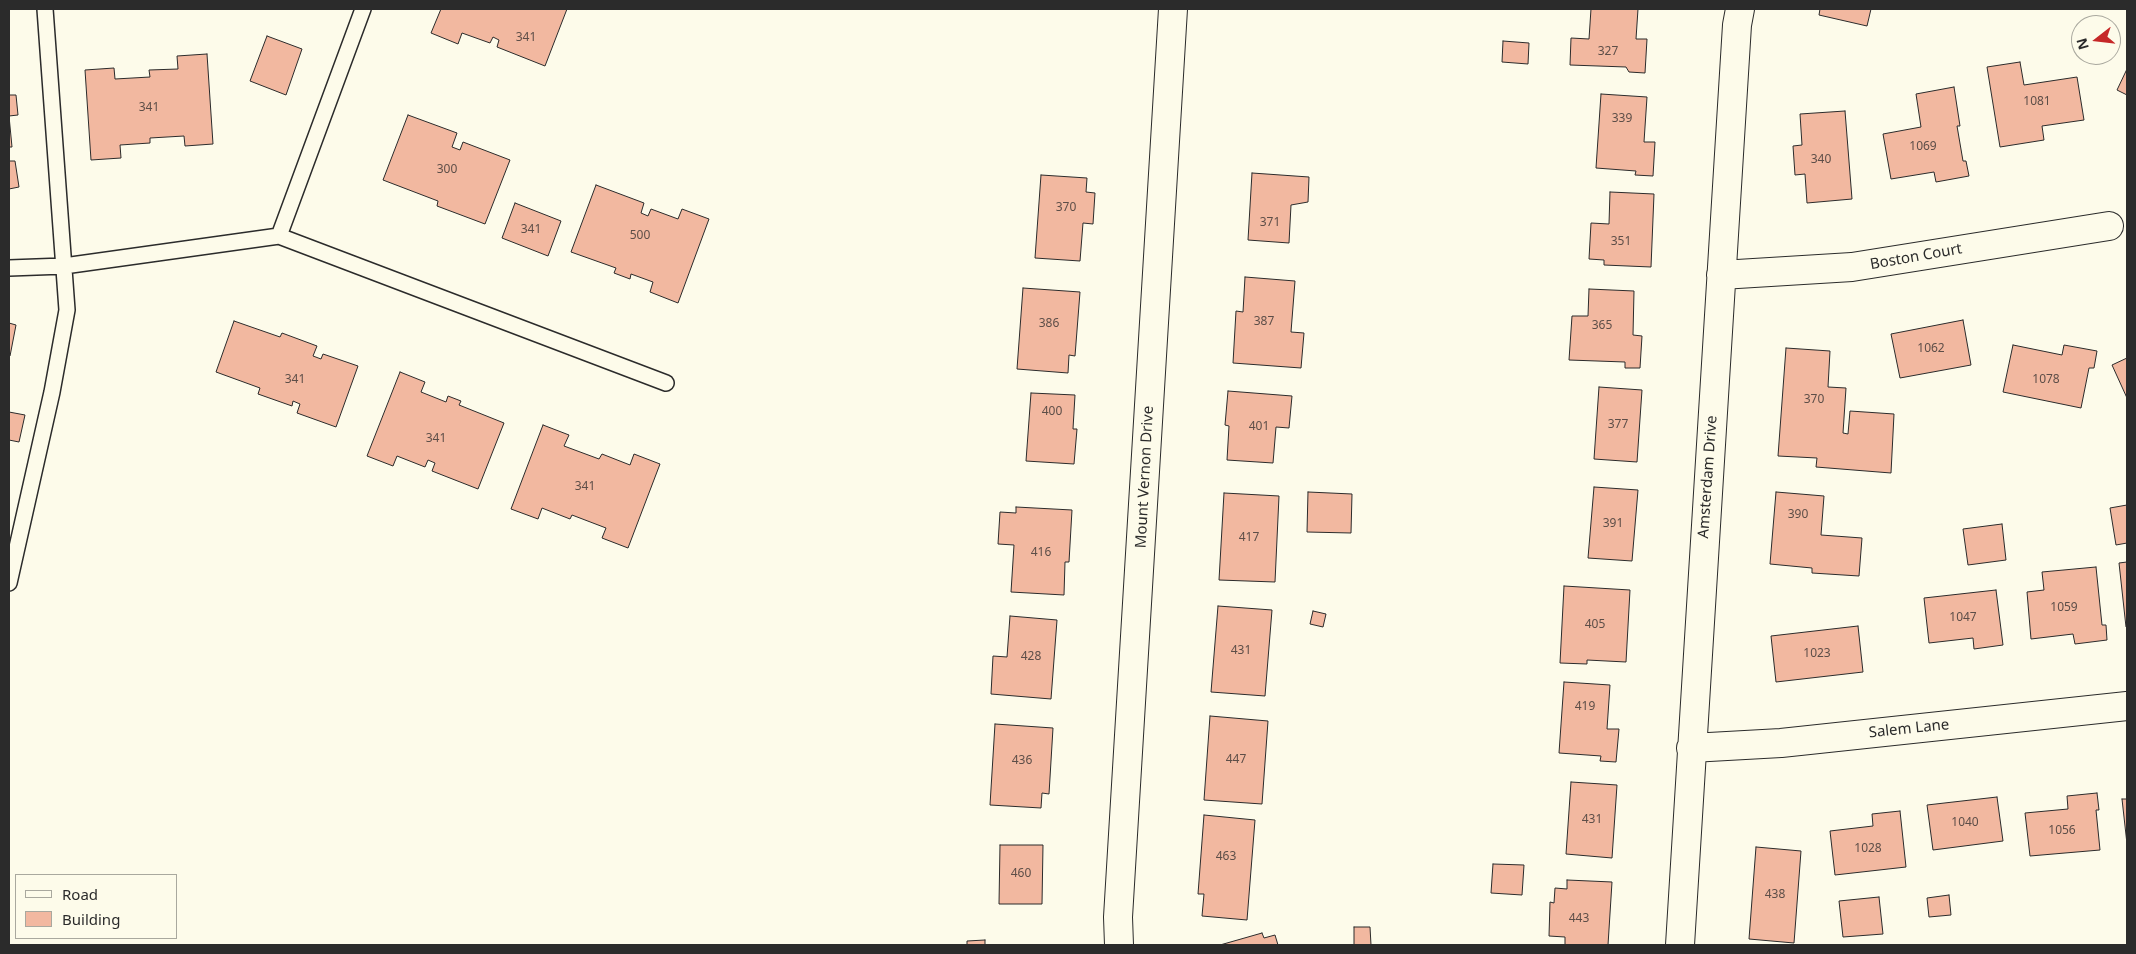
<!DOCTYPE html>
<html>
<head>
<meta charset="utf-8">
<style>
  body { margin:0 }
  #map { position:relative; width:2136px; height:954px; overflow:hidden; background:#fdfbea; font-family:"Noto Sans",sans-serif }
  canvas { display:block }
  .frame { position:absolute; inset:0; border:10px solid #2b2b2b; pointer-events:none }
  .legend { position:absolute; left:15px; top:874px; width:162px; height:65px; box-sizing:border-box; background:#fdfbea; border:1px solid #a9a89e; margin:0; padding:6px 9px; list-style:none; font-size:15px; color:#2b2b2b }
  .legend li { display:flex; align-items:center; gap:10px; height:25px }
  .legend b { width:25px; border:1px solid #a9a89e }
  .north { position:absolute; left:2071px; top:15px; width:50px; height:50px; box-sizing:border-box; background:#fdfbea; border:1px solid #a9a89e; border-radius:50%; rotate:254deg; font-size:14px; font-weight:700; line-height:20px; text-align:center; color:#2b2b2b }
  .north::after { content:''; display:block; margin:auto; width:18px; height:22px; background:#c62828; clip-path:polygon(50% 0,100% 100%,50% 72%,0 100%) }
</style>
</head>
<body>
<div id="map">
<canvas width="2136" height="954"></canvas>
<div class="frame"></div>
<ul class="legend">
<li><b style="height:6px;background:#fdfbea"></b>Road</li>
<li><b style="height:14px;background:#f2b8a0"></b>Building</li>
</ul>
<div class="north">N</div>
</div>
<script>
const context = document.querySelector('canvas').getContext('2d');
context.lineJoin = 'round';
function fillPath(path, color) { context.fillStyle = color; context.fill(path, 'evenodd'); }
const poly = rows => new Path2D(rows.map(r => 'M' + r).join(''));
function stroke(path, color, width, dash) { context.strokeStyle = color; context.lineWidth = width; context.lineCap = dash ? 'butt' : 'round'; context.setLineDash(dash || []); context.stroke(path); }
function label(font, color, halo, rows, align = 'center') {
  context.font = font + ' "Noto Sans",sans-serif'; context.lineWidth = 4; context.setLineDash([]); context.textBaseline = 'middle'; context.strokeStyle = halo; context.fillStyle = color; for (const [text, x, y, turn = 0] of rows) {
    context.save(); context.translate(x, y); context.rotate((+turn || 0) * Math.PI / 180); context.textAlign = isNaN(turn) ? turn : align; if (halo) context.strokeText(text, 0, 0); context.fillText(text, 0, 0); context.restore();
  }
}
const building = poly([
  [441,9,567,9,545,66,497,47,499,40,493,37,490,43,462,33,458,44,431,33,441,9],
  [1591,9,1638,9,1636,39,1647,39,1645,73,1629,72,1626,67,1570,65,1571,38,1589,39,1591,9],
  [1820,9,1871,9,1867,26,1819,15,1820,9],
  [267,36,302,49,286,95,250,81,267,36],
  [1503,41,1529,43,1528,64,1502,62,1503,41],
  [207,54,213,144,185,146,184,136,150,138,150,143,120,145,121,158,91,160,85,70,114,68,115,79,150,77,149,70,178,69,177,56,207,54],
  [2020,62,2024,85,2077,77,2084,120,2042,126,2044,140,2000,147,1987,67,2020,62],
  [2127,69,2127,95,2117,90,2127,69],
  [1954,87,1960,126,1957,126,1963,161,1966,161,1969,176,1936,182,1934,172,1891,179,1883,134,1921,127,1916,94,1954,87],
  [1601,94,1647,97,1644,142,1655,142,1653,176,1635,175,1636,171,1596,168,1601,94],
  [9,95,16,95,18,115,9,116,12,147,9,147,9,95],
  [1845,111,1852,199,1807,203,1805,174,1795,175,1793,146,1802,145,1800,114,1845,111],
  [408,115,457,133,452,147,460,150,463,142,510,160,485,224,437,206,438,201,383,180,408,115],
  [9,161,15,161,19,187,9,189,9,161],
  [1252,173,1309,177,1308,202,1291,205,1289,243,1248,240,1252,173],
  [1041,175,1087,178,1086,192,1095,193,1093,224,1083,223,1080,261,1035,258,1041,175],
  [596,185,644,203,641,213,648,216,651,209,678,219,682,209,709,219,678,303,650,292,653,282,631,274,630,279,614,273,616,268,571,252,596,185],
  [1610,192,1654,194,1651,267,1604,265,1604,260,1589,259,1591,223,1609,224,1610,192],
  [515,203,561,221,548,256,502,238,515,203],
  [1245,277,1295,281,1291,332,1304,333,1301,368,1233,363,1236,311,1243,312,1245,277],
  [1023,288,1080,292,1075,356,1069,355,1068,373,1017,369,1023,288],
  [1589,289,1634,291,1633,335,1642,336,1640,368,1625,368,1625,362,1569,360,1572,316,1588,316,1589,289],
  [1963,320,1971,365,1900,378,1891,334,1963,320],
  [234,321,280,337,282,333,317,346,313,356,321,359,323,354,358,366,336,427,297,413,300,404,293,401,292,406,258,394,260,388,216,372,234,321],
  [9,323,16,325,10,356,9,355,9,323],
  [2013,345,2062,355,2064,345,2097,351,2094,368,2089,368,2081,408,2003,392,2013,345],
  [1786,348,1830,351,1828,387,1846,388,1843,433,1848,434,1850,411,1894,414,1891,473,1816,467,1817,458,1778,456,1786,348],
  [2127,358,2127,398,2112,365,2127,358],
  [400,372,425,382,421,392,446,402,448,396,461,401,459,405,504,423,478,489,432,471,435,463,428,460,425,467,397,456,393,466,367,456,400,372],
  [1599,387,1642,390,1637,462,1594,459,1599,387],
  [1228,391,1292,396,1289,428,1276,427,1273,463,1227,460,1229,426,1225,425,1228,391],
  [1031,393,1075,395,1073,429,1077,429,1074,464,1026,461,1031,393],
  [9,412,25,415,19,442,9,440,9,412],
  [543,425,569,435,564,446,599,459,602,454,630,465,634,454,660,464,628,548,602,538,606,528,572,515,570,519,542,508,538,519,511,509,543,425],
  [1594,487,1638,490,1632,561,1588,558,1594,487],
  [1308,492,1352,494,1351,533,1307,532,1308,492],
  [1776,492,1824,496,1821,535,1862,538,1859,576,1812,573,1812,568,1770,564,1776,492],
  [1224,493,1279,496,1275,582,1219,580,1224,493],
  [2127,505,2127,543,2116,545,2110,508,2127,505],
  [1016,507,1072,510,1069,562,1065,562,1064,595,1011,592,1014,545,998,544,1000,512,1016,513,1016,507],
  [2002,524,2006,560,1968,565,1963,529,2002,524],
  [2127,562,2127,627,2126,627,2119,563,2127,562],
  [2096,567,2102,625,2106,625,2107,640,2075,644,2073,634,2031,639,2027,592,2044,590,2042,572,2096,567],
  [1564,586,1630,590,1626,662,1587,660,1587,664,1560,663,1564,586],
  [1996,590,2003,645,1974,649,1973,638,1929,643,1924,598,1996,590],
  [1218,606,1272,610,1265,696,1211,692,1218,606],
  [1313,611,1326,614,1323,627,1310,624,1313,611],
  [1010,616,1057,620,1051,699,991,694,993,656,1007,657,1010,616],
  [1858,626,1863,672,1776,682,1771,636,1858,626],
  [1564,682,1610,685,1607,729,1619,729,1616,762,1600,761,1601,756,1559,753,1564,682],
  [1210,716,1268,721,1262,804,1204,800,1210,716],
  [995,724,1053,728,1049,794,1042,793,1041,808,990,805,995,724],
  [1571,782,1617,785,1612,858,1566,854,1571,782],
  [2097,793,2099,810,2096,810,2100,850,2030,856,2025,813,2068,809,2067,796,2097,793],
  [1997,797,2003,841,1933,850,1927,805,1997,797],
  [2122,799,2127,799,2127,844,2122,799],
  [1900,811,1906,867,1835,875,1830,831,1873,826,1872,814,1900,811],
  [1204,815,1255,820,1247,920,1202,916,1204,894,1198,894,1204,815],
  [1000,845,1043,845,1042,904,999,904,1000,845],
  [1756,847,1801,851,1794,943,1749,939,1756,847],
  [1493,864,1524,865,1522,895,1491,893,1493,864],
  [1567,880,1612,882,1608,945,1565,945,1565,937,1549,936,1550,902,1554,903,1555,888,1567,889,1567,880],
  [1949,895,1951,915,1929,917,1927,898,1949,895],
  [1879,897,1883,934,1843,937,1839,901,1879,897],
  [1354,927,1370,927,1371,945,1354,945,1354,927],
  [1262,933,1264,938,1275,935,1278,945,1220,945,1262,933],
  [985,940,985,945,967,945,967,941,985,940]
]);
const service = poly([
  [279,236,666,383],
  [9,268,64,266,279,236,363,9],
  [9,583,52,392,67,310,45,9]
]);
const minor = poly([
  [1721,275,1852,267,2109,226],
  [1691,748,1781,743,2127,706],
  [1119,945,1118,917,1173,9],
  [1680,945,1737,25,1740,9]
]);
const numberNames = [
  ["341",526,38],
  ["327",1608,52],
  ["1081",2037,102],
  ["341",149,108],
  ["339",1622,119],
  ["1069",1923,147],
  ["340",1821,160],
  ["300",447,170],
  ["370",1066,208],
  ["371",1270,223],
  ["341",531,230],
  ["500",640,236],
  ["351",1621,242],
  ["387",1264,322],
  ["386",1049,324],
  ["365",1602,326],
  ["1062",1931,349],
  ["341",295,380],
  ["1078",2046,380],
  ["370",1814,400],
  ["400",1052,412],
  ["377",1618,425],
  ["401",1259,427],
  ["341",436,439],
  ["341",585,487],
  ["390",1798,515],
  ["391",1613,524],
  ["417",1249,538],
  ["416",1041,553],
  ["1059",2064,608],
  ["1047",1963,618],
  ["405",1595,625],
  ["431",1241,651],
  ["1023",1817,654],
  ["428",1031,657],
  ["419",1585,707],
  ["447",1236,760],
  ["436",1022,761],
  ["431",1592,820],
  ["1040",1965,823],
  ["1056",2062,831],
  ["1028",1868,849],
  ["463",1226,857],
  ["460",1021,874],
  ["438",1775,895],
  ["443",1579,919]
];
const streetNames = [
  ["Boston Court",1916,257,-10],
  ["Mount Vernon Drive",1145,477,-87],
  ["Amsterdam Drive",1708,477,-86],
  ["Salem Lane",1909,729,-6]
];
fillPath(building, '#f2b8a0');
stroke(building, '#2b2b2b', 1);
stroke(service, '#2b2b2b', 18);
stroke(minor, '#2b2b2b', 30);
stroke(service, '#fdfbea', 15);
stroke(minor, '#fdfbea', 28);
label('12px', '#5d4e48', null, numberNames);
label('15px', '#2b2b2b', '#fdfbea', streetNames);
</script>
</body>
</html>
